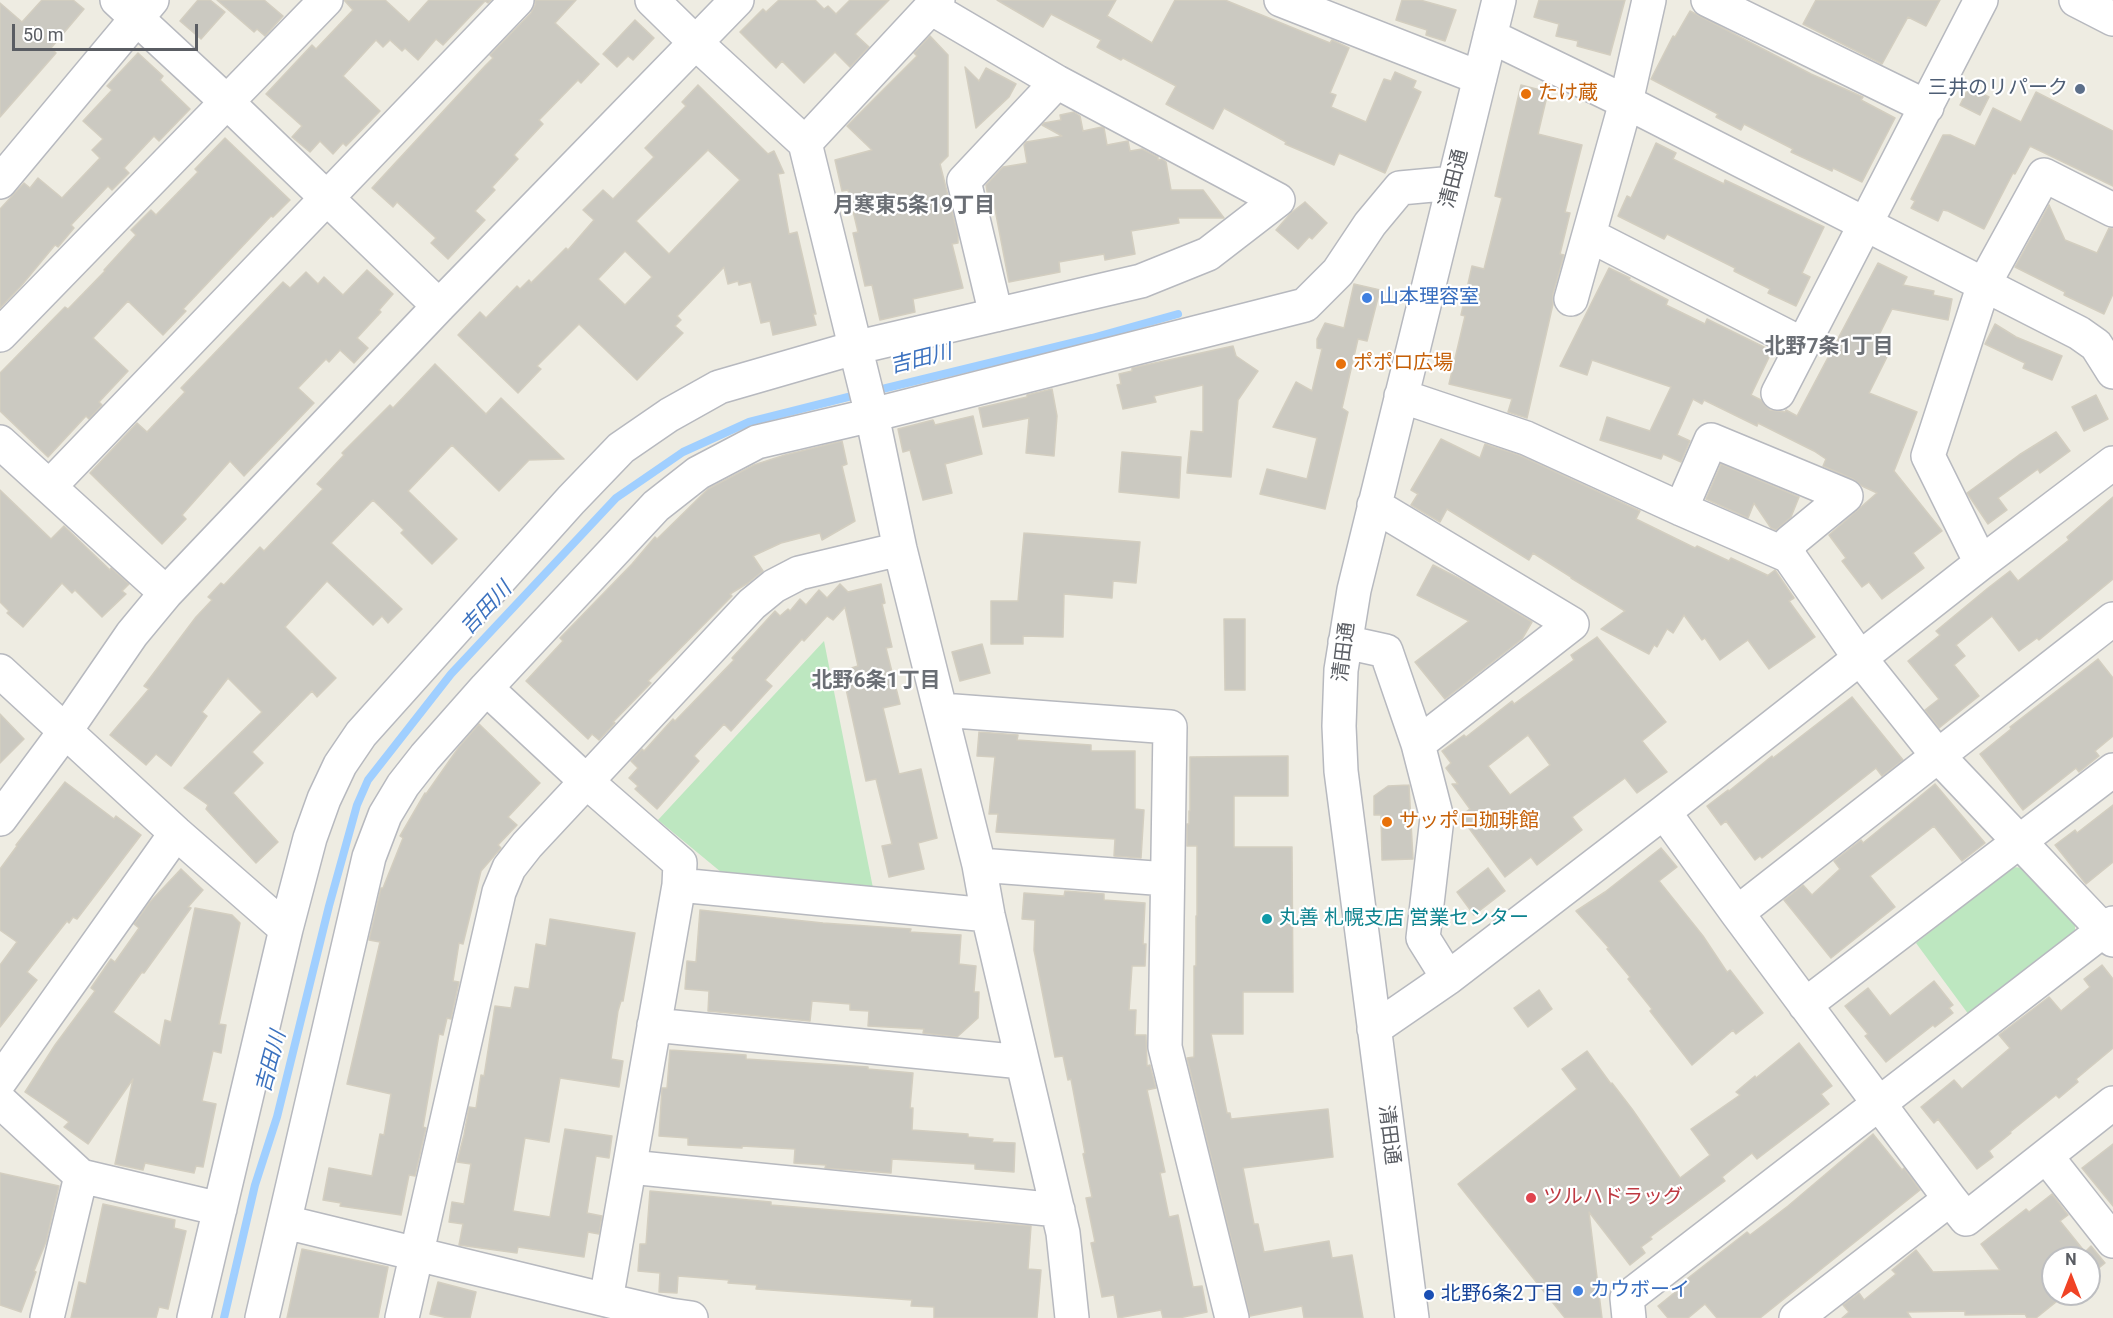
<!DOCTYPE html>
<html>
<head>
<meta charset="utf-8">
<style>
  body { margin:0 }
  #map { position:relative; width:2113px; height:1318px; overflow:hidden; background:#eeece2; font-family:Roboto,sans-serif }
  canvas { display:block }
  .north { position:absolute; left:2041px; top:1246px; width:60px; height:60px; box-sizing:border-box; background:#fff; border:2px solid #bdbec1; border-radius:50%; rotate:0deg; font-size:16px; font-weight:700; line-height:24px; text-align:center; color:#5a5d63 }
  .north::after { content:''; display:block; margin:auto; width:21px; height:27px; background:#f04325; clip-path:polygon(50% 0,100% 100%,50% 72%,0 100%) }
  .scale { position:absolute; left:12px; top:24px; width:186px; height:27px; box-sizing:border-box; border:3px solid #5a5d63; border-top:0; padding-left:8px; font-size:18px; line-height:21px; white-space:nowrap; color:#5a5d63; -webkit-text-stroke:4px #fff; paint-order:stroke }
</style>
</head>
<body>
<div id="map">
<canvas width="2113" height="1318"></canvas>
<div class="north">N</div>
<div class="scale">50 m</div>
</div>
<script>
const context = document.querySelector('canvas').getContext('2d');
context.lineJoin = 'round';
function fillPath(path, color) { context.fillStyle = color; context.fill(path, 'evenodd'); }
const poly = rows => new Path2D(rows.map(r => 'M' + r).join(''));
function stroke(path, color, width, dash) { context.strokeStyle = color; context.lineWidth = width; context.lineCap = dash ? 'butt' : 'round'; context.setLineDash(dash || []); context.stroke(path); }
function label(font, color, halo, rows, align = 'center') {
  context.font = font + ' Roboto,"Noto Sans JP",sans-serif'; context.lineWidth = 4.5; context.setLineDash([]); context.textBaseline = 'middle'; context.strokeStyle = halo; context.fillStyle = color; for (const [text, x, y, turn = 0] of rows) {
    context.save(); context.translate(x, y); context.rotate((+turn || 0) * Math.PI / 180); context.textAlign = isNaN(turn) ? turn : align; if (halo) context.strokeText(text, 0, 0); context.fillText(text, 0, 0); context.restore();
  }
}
const green = poly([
  [824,641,873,888,721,872,658,820],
  [2012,867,2025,868,2075,924,2075,934,1969,1015,1916,943]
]);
const stream = poly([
  [874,391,1092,338,1178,314],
  [224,1318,255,1185,277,1117,329,906,357,805,368,780,451,674,616,498,683,452,749,422,860,394]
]);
const building = poly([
  [42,0,73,0,84,9,51,48,56,53,0,117,0,3,22,22,42,0],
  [198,0,210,0,225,12,201,39,180,21,198,0],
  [217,0,264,0,283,16,265,36,257,29,254,32,217,0],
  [344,0,385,0,409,22,429,0,491,0,488,3,485,1,443,45,436,39,418,60,405,48,402,51,390,40,383,47,376,40,343,76,380,111,346,146,343,143,333,154,320,141,310,152,292,137,302,126,266,94,312,45,316,49,353,10,344,0],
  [535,0,576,0,555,23,599,64,581,83,578,80,539,120,543,124,514,155,518,159,492,187,495,190,475,211,485,220,448,259,431,243,436,238,397,202,393,207,372,188,485,66,493,58,490,55,531,13,535,5,535,0],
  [779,0,815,0,824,9,828,6,836,14,850,0,889,0,855,34,869,47,850,67,835,52,804,83,782,61,776,68,740,32,763,9,766,12,779,0],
  [997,0,1116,0,1107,16,1152,43,1175,0,1225,0,1330,43,1332,40,1349,48,1330,93,1336,95,1331,107,1366,122,1384,79,1391,81,1395,72,1416,81,1413,88,1421,92,1385,173,1339,153,1334,165,1285,144,1286,142,1224,108,1213,129,1166,104,1176,86,1123,58,1121,60,1097,47,1101,40,1051,14,1043,27,997,0],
  [1402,0,1420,0,1456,10,1445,41,1426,35,1427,30,1396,20,1402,0],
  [1539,0,1625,0,1610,55,1577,46,1578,41,1556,36,1559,24,1534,17,1539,0],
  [1816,0,1940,0,1926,26,1908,17,1882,64,1803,24,1816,0],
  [1690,11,1811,74,1863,97,1861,100,1895,118,1862,182,1833,168,1832,171,1791,152,1793,149,1744,124,1741,130,1716,117,1718,114,1651,79,1673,36,1675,37,1690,11],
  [635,20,654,38,633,60,628,56,617,67,603,54,635,20],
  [930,36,948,55,948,156,940,164,958,235,958,243,952,244,963,288,913,299,915,312,880,320,872,285,865,286,853,233,858,232,848,190,842,191,835,160,872,150,847,126,917,56,914,53,930,36],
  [138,53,163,76,160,80,190,109,159,141,154,136,124,168,129,173,112,190,108,186,71,225,74,228,58,247,55,245,21,286,0,308,0,209,24,183,30,188,38,178,62,198,100,158,92,150,103,139,83,121,112,90,107,86,138,53],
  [965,67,979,81,986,68,1016,84,1009,97,976,128,965,67],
  [698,85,768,154,774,151,784,173,778,174,789,234,797,232,816,314,813,314,816,325,773,335,770,321,761,323,751,282,739,285,738,281,728,284,724,267,677,316,681,320,675,326,683,333,637,380,579,324,537,366,541,369,518,393,458,335,480,312,486,318,517,286,520,289,529,280,531,283,566,248,568,250,594,220,583,210,603,190,613,199,654,157,645,148,686,106,682,102,698,85],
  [708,150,740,180,669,254,636,221,708,150],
  [625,251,652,277,625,305,598,279,625,251],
  [1521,85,1548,92,1538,134,1582,145,1565,212,1570,213,1560,254,1564,255,1553,294,1553,304,1527,418,1508,412,1512,399,1449,384,1465,316,1461,315,1472,266,1484,269,1502,198,1495,196,1521,85],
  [1969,87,1989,97,1980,115,1960,105,1969,87],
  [2036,92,2113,131,2113,186,2030,146,2015,174,2013,173,1984,229,1948,211,1943,210,1938,221,1911,208,1915,201,1911,199,1943,135,1950,135,1975,146,1993,108,2021,122,2036,92],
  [1074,112,1080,116,1083,131,1102,127,1104,128,1107,145,1128,141,1130,151,1142,149,1158,157,1158,160,1162,159,1166,162,1171,190,1203,190,1224,218,1178,218,1179,223,1131,231,1135,254,1105,260,1104,254,1059,262,1060,272,1009,282,994,204,989,204,986,185,1003,167,1027,163,1024,145,1026,142,1062,136,1042,125,1044,123,1061,120,1060,115,1074,112],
  [225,138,290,200,273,217,271,216,183,309,186,311,163,335,128,301,93,338,128,371,99,402,102,405,89,419,86,416,48,457,0,411,0,373,65,307,68,309,105,271,104,270,136,235,131,230,151,210,156,215,198,172,195,169,225,138],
  [1656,143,1676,153,1673,159,1724,184,1725,180,1824,227,1802,273,1810,277,1796,306,1768,293,1770,289,1734,271,1735,268,1667,234,1664,239,1618,216,1627,196,1631,198,1656,143],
  [1305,202,1327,223,1312,239,1309,237,1298,249,1276,230,1291,213,1305,202],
  [2049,205,2065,240,2097,253,2109,228,2113,229,2113,294,2104,314,2064,295,2065,292,2015,267,2049,205],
  [1878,263,1907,277,1903,285,1934,291,1933,295,1952,299,1948,320,1892,309,1876,341,1891,349,1869,393,1917,412,1894,471,1942,531,1913,553,1924,568,1882,599,1869,582,1862,587,1842,561,1846,558,1829,535,1877,493,1862,486,1853,479,1823,466,1826,459,1814,451,1758,423,1757,426,1704,400,1702,404,1693,399,1677,435,1690,441,1681,462,1663,454,1661,459,1600,440,1607,417,1650,431,1671,387,1592,360,1587,375,1560,366,1609,268,1630,278,1629,280,1668,300,1666,305,1705,324,1707,319,1772,351,1751,395,1761,400,1770,410,1785,412,1786,410,1797,416,1878,263],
  [367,270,393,294,379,310,381,312,357,338,368,348,354,363,340,350,329,362,326,359,298,388,314,403,244,476,230,461,182,515,186,519,162,544,90,473,137,423,147,432,185,392,181,388,283,282,290,288,306,272,318,284,324,277,343,295,367,270],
  [1354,284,1380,290,1367,341,1358,339,1342,408,1348,412,1325,509,1260,494,1267,469,1307,479,1317,438,1273,427,1296,382,1312,391,1322,349,1317,348,1317,339,1325,323,1344,328,1354,284],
  [1995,324,2016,337,2062,356,2052,380,2023,368,2025,363,1985,344,1995,324],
  [1233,346,1236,356,1258,371,1238,400,1231,477,1187,473,1191,431,1203,432,1203,385,1154,396,1156,402,1123,409,1117,385,1121,384,1119,374,1132,371,1132,368,1141,366,1233,346],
  [435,364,486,414,501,398,564,459,529,460,499,491,452,445,408,491,457,539,432,564,401,533,404,530,373,500,331,543,402,609,388,623,382,616,373,625,327,581,285,627,336,678,317,697,312,691,252,752,263,763,233,793,278,842,256,863,206,809,208,805,184,788,262,712,228,678,202,712,207,716,171,766,156,754,146,765,110,735,149,689,144,686,196,617,212,600,208,597,221,583,224,585,260,547,264,551,323,489,317,484,344,455,342,453,390,405,393,408,435,364],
  [1052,389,1057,416,1054,456,1026,453,1029,418,983,427,979,408,1027,397,1027,395,1052,389],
  [2096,395,2108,419,2084,431,2072,407,2096,395],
  [973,416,982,454,945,464,952,493,923,500,910,450,903,452,898,429,933,420,935,425,973,416],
  [2056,432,2070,451,2040,473,2038,469,1998,498,2007,510,1988,524,1967,493,2019,455,2056,432],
  [1441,439,1480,458,1485,444,1519,455,1640,511,1636,519,1695,548,1697,546,1729,561,1731,558,1767,575,1767,576,1775,570,1794,598,1789,601,1815,637,1769,669,1748,640,1720,660,1705,638,1702,640,1684,615,1673,633,1667,629,1657,647,1654,645,1649,654,1601,629,1625,611,1571,578,1571,577,1533,553,1529,560,1447,509,1440,522,1411,505,1418,494,1411,490,1441,439],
  [842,441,847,464,842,466,855,521,822,540,820,533,781,543,753,556,763,571,748,583,730,594,732,596,648,681,651,683,613,722,615,723,599,740,592,734,588,739,526,681,563,641,560,638,632,564,655,537,657,539,708,489,754,465,785,455,842,441],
  [1122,452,1181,457,1179,498,1119,492,1122,452],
  [1721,464,1799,497,1791,517,1776,530,1771,528,1754,503,1748,518,1706,499,1721,464],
  [0,490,51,539,64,526,110,570,111,568,129,584,122,591,126,594,102,617,75,590,72,593,62,583,23,627,7,613,9,611,0,602,0,490],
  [2113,497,2113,579,2039,640,2037,638,2019,651,1992,616,1956,645,1965,656,1954,665,1979,696,1939,728,1925,710,1939,699,1908,661,1940,635,1936,631,1988,588,2010,571,2018,581,2069,540,2067,537,2113,497],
  [1024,533,1140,542,1136,583,1113,581,1112,598,1064,594,1063,637,1023,636,1023,644,991,644,991,601,1018,601,1024,533],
  [1433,565,1468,583,1532,622,1522,639,1445,699,1415,662,1469,621,1417,595,1433,565],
  [840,584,848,592,881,584,885,603,882,604,892,647,886,648,900,704,883,708,899,774,921,769,937,838,918,843,924,869,889,877,882,846,892,844,876,779,866,781,845,684,851,683,848,669,858,666,845,607,833,620,827,616,804,641,802,639,765,680,772,686,731,731,724,724,694,756,699,761,657,809,635,789,638,786,629,778,638,768,631,761,642,749,644,751,673,719,675,721,734,660,732,658,775,611,780,616,788,609,790,611,800,599,806,605,819,590,827,598,840,584],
  [1224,619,1245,619,1245,690,1225,690,1224,619],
  [1597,637,1666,722,1642,741,1667,772,1637,793,1625,778,1572,817,1582,830,1537,865,1531,857,1505,877,1460,816,1470,809,1452,784,1458,784,1446,768,1451,763,1442,751,1464,735,1466,737,1512,701,1514,704,1574,660,1571,655,1597,637],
  [1528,735,1550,765,1510,795,1488,766,1528,735],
  [982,644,990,673,960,681,952,652,982,644],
  [2098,659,2113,678,2113,736,2095,751,2099,756,2079,772,2076,768,2023,810,1980,754,2011,729,2010,727,2098,659],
  [1852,697,1903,760,1882,776,1876,768,1762,858,1760,856,1755,860,1726,821,1721,825,1707,806,1728,790,1729,791,1772,756,1773,758,1852,697],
  [0,714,24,739,0,763,0,714],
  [479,724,540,783,508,817,517,825,498,845,501,848,481,871,463,944,459,943,453,981,459,982,451,1019,447,1018,443,1035,439,1034,423,1127,426,1128,415,1176,409,1175,401,1215,340,1206,341,1203,323,1200,329,1168,372,1176,380,1134,384,1135,391,1094,347,1084,380,942,369,940,381,888,383,888,403,838,400,836,425,793,426,794,459,747,479,724],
  [979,732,1018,735,1017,740,1091,745,1091,751,1135,751,1135,809,1144,810,1141,858,1114,856,1115,839,996,832,998,814,989,814,995,757,977,756,979,732],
  [1288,756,1288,796,1234,796,1234,847,1292,847,1293,992,1243,992,1243,1034,1211,1034,1227,1113,1230,1113,1231,1119,1328,1109,1333,1157,1243,1168,1254,1224,1258,1224,1264,1252,1329,1241,1332,1258,1352,1255,1363,1318,1304,1318,1302,1306,1250,1316,1187,1058,1194,1057,1194,966,1196,966,1196,916,1197,916,1197,846,1187,846,1187,824,1189,824,1189,811,1190,811,1190,757,1288,756],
  [65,782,114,819,116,816,141,835,77,919,73,917,69,923,67,921,27,972,37,980,0,1027,0,965,17,942,0,930,0,869,17,846,16,845,65,782],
  [1935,784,1985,843,1962,861,1934,826,1870,876,1895,907,1831,958,1784,900,1803,885,1812,895,1840,869,1834,861,1861,840,1863,843,1935,784],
  [1409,785,1413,859,1382,860,1381,815,1374,815,1374,796,1388,786,1409,785],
  [2113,805,2113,862,2086,884,2055,845,2075,830,2077,833,2113,805],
  [1661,848,1677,867,1659,881,1703,936,1727,972,1730,970,1763,1013,1736,1034,1733,1030,1692,1065,1650,1011,1652,1009,1628,979,1630,977,1607,949,1609,948,1576,911,1605,892,1661,848],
  [1488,868,1505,891,1474,915,1457,892,1488,868],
  [181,869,203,890,188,907,191,908,144,973,142,972,113,1012,160,1046,165,1020,171,1022,195,908,232,915,240,923,219,1024,226,1025,221,1053,213,1051,202,1101,216,1104,203,1167,196,1166,194,1173,145,1163,143,1170,115,1164,133,1079,88,1144,64,1127,69,1122,25,1092,55,1045,95,991,91,988,111,959,115,962,139,928,134,924,150,902,181,869],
  [1065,891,1104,894,1104,900,1145,903,1143,944,1146,944,1145,966,1132,966,1129,1010,1136,1010,1135,1035,1146,1035,1147,1066,1150,1065,1156,1088,1147,1090,1165,1172,1160,1173,1169,1217,1178,1215,1193,1287,1202,1286,1207,1312,1179,1318,1163,1318,1161,1310,1118,1318,1114,1295,1102,1297,1091,1243,1095,1242,1086,1198,1092,1197,1083,1154,1085,1153,1071,1079,1068,1080,1063,1056,1055,1057,1034,950,1035,920,1022,919,1024,893,1064,896,1065,891],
  [700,910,823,923,911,929,910,932,961,935,959,964,976,966,974,992,979,992,978,1018,957,1037,923,1033,924,1029,868,1026,869,1011,850,1010,850,1004,812,1001,810,1021,708,1011,709,991,685,989,687,961,696,962,700,910],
  [550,919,635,933,623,1001,621,1001,618,1011,611,1059,623,1061,619,1087,560,1078,549,1142,525,1138,513,1211,550,1217,565,1129,612,1136,609,1158,596,1156,587,1213,602,1216,599,1234,588,1232,584,1257,518,1247,517,1253,459,1245,463,1224,449,1222,452,1202,464,1204,471,1164,457,1162,464,1135,469,1107,476,1108,481,1075,484,1076,495,1006,511,1008,515,987,529,989,536,944,546,946,550,919],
  [2102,965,2113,979,2113,1048,2076,1079,2078,1082,2059,1098,2056,1095,2010,1132,2011,1133,1989,1151,1993,1157,1977,1169,1938,1119,1934,1123,1921,1107,1954,1080,1962,1089,2010,1048,1999,1035,2049,997,2061,1011,2090,987,2084,979,2102,965],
  [1934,981,1953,1005,1949,1008,1953,1013,1935,1027,1933,1025,1886,1062,1865,1036,1868,1034,1845,1006,1868,988,1890,1016,1934,981],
  [1539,990,1552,1009,1528,1027,1514,1008,1539,990],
  [1799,1043,1832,1086,1821,1094,1829,1104,1757,1159,1752,1153,1722,1177,1725,1181,1650,1237,1652,1239,1641,1247,1645,1253,1630,1265,1589,1212,1602,1318,1565,1318,1458,1184,1577,1089,1562,1069,1587,1051,1611,1084,1612,1083,1632,1109,1680,1178,1710,1155,1691,1129,1740,1095,1736,1092,1755,1076,1756,1078,1799,1043],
  [670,1050,746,1055,746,1059,868,1067,868,1069,913,1073,910,1108,913,1108,912,1130,968,1134,968,1137,993,1139,992,1142,1015,1143,1014,1172,975,1169,975,1164,892,1159,891,1173,825,1168,826,1165,794,1163,795,1149,742,1146,742,1148,688,1145,688,1138,659,1136,662,1088,667,1088,670,1050],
  [1873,1134,1902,1170,1904,1168,1920,1190,1760,1318,1717,1318,1705,1304,1688,1318,1668,1318,1658,1306,1684,1285,1683,1282,1747,1232,1750,1235,1788,1206,1873,1134],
  [2113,1144,2113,1206,2082,1168,2113,1144],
  [0,1173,59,1186,46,1242,34,1271,36,1272,21,1312,0,1305,0,1173],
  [650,1191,771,1202,771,1205,1031,1226,1028,1269,1041,1270,1037,1318,934,1318,934,1307,911,1306,912,1300,756,1289,757,1285,728,1283,729,1280,678,1276,677,1293,659,1292,660,1273,638,1271,640,1244,646,1244,650,1191],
  [2052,1194,2068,1215,2060,1221,2085,1252,2091,1246,2105,1263,2089,1276,2089,1258,2053,1258,2053,1294,2066,1294,2036,1318,2027,1318,2025,1314,1965,1315,1965,1311,1907,1312,1911,1318,1842,1318,1849,1312,1843,1305,1859,1293,1864,1300,1896,1274,1892,1270,1916,1250,1933,1272,2000,1270,1981,1244,2026,1209,2029,1212,2052,1194],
  [103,1204,175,1220,174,1228,186,1231,168,1309,159,1307,156,1318,71,1318,79,1282,86,1284,103,1204],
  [302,1249,388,1267,378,1318,287,1318,302,1249],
  [438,1282,476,1292,470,1318,448,1318,430,1314,438,1282]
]);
const minor = poly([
  [117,0,227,102,439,306],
  [652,0,696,43,805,143,872,415,900,549,979,865,988,915,1063,1233,1072,1318],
  [1281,0,1480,78],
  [1708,0,1927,107],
  [2076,0,2113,19],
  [1490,36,1626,102,2079,333,2096,345,2113,372],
  [805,143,938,0],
  [0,182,152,0],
  [1589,235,1802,344],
  [1571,299,1626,102,1649,0],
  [996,315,964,181,1057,82],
  [0,335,326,0],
  [1778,393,1981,0],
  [1401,396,1526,438,1681,509,1789,556,1859,657,1938,756,2113,940],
  [0,442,166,593],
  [50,486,517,0],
  [1374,505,1572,624,1418,744],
  [1681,509,1711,440,1846,496,1790,542,1789,556],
  [1981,563,1928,456,1984,284,2044,175,2113,210],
  [1345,642,1386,651,1418,744,1437,818,1423,938,1448,978],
  [0,671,176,833,286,929],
  [486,688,587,782,680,863,679,885,988,915],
  [941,710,1170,727,1165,1047,1232,1318],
  [1664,812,1737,913,1950,1199],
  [0,819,66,730,132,634,166,593,439,306,737,0],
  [979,865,1167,879],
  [1737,913,2113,619],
  [1805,1005,2113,770],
  [654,1025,1022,1062],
  [1374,1029,1448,978,1664,812,1981,563,2113,463],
  [0,1081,176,833],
  [0,1101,81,1176,220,1209],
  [2046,1156,2113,1241],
  [630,1167,1058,1210],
  [285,1222,606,1300,670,1315,691,1318],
  [606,1300,679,885],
  [47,1318,81,1176],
  [194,1318,286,929,310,838,324,799,340,765,361,734,571,500,621,448,669,415,719,387,854,348,1141,281,1208,254,1278,200,1057,82,931,8],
  [262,1318,369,857,385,815,403,785,425,757,486,688,656,506,698,473,757,442,872,415,1305,305,1338,272,1370,224,1400,188,1454,183],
  [402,1318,499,892,509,868,527,845,752,604,774,586,799,573,900,549],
  [1412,1318,1341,771,1339,726,1341,670,1354,590,1499,0],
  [1629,1318,1627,1298,2113,923],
  [1796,1318,1950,1199,1966,1219,2113,1103]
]);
const markers = [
  [2080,89,6,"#5c6f8a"],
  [1526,94,6,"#e8710a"],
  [1367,298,6,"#3f7fe0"],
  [1341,364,6,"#e8710a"],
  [1387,822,6,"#e8710a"],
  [1267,919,6,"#0f9aa8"],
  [1531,1198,6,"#e0444e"],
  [1578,1291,6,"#3f7fe0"],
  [1429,1295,6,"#1a4fb4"]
];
const serviceNames = [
  ["三井のリパーク",2068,89]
];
const foodNames = [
  ["たけ蔵",1538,94],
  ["ポポロ広場",1353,364],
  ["サッポロ珈琲館",1399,822]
];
const streetNames = [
  ["清田通",1455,179,-76],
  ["清田通",1345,652,-83],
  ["清田通",1388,1135,83]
];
const shopNames = [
  ["山本理容室",1379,298],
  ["カウボーイ",1590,1291]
];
const cultureNames = [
  ["丸善 札幌支店 営業センター",1279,919]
];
const healthNames = [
  ["ツルハドラッグ",1543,1198]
];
const transitNames = [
  ["北野6条2丁目",1441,1295]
];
const neighbourhoodNames = [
  ["月寒東5条19丁目",914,207],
  ["北野7条1丁目",1829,348],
  ["北野6条1丁目",876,682]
];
const waterNames = [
  ["吉田川",921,360,-14],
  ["吉田川",487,609,-47],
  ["吉田川",272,1062,-75]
];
fillPath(green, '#bde7c0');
stroke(stream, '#a0cfff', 8);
fillPath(building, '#cbc9c1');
stroke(building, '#d3cec0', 1.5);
stroke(minor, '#b7b9bf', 36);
stroke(minor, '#fff', 33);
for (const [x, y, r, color] of markers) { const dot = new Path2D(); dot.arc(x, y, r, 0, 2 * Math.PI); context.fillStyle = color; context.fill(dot); stroke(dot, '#fff', 2); }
label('20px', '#4e5e75', '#fff', serviceNames, 'right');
label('20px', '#c56008', '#fff', foodNames, 'left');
label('20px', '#5a5d63', '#fff', streetNames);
label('20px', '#366cbe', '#fff', shopNames, 'left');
label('20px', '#0d838f', '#fff', cultureNames, 'left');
label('20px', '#be3a42', '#fff', healthNames, 'left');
label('20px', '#164399', '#fff', transitNames, 'left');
label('bold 21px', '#6b6f75', '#fff', neighbourhoodNames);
label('italic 21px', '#3c72bf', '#fff', waterNames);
</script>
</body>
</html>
